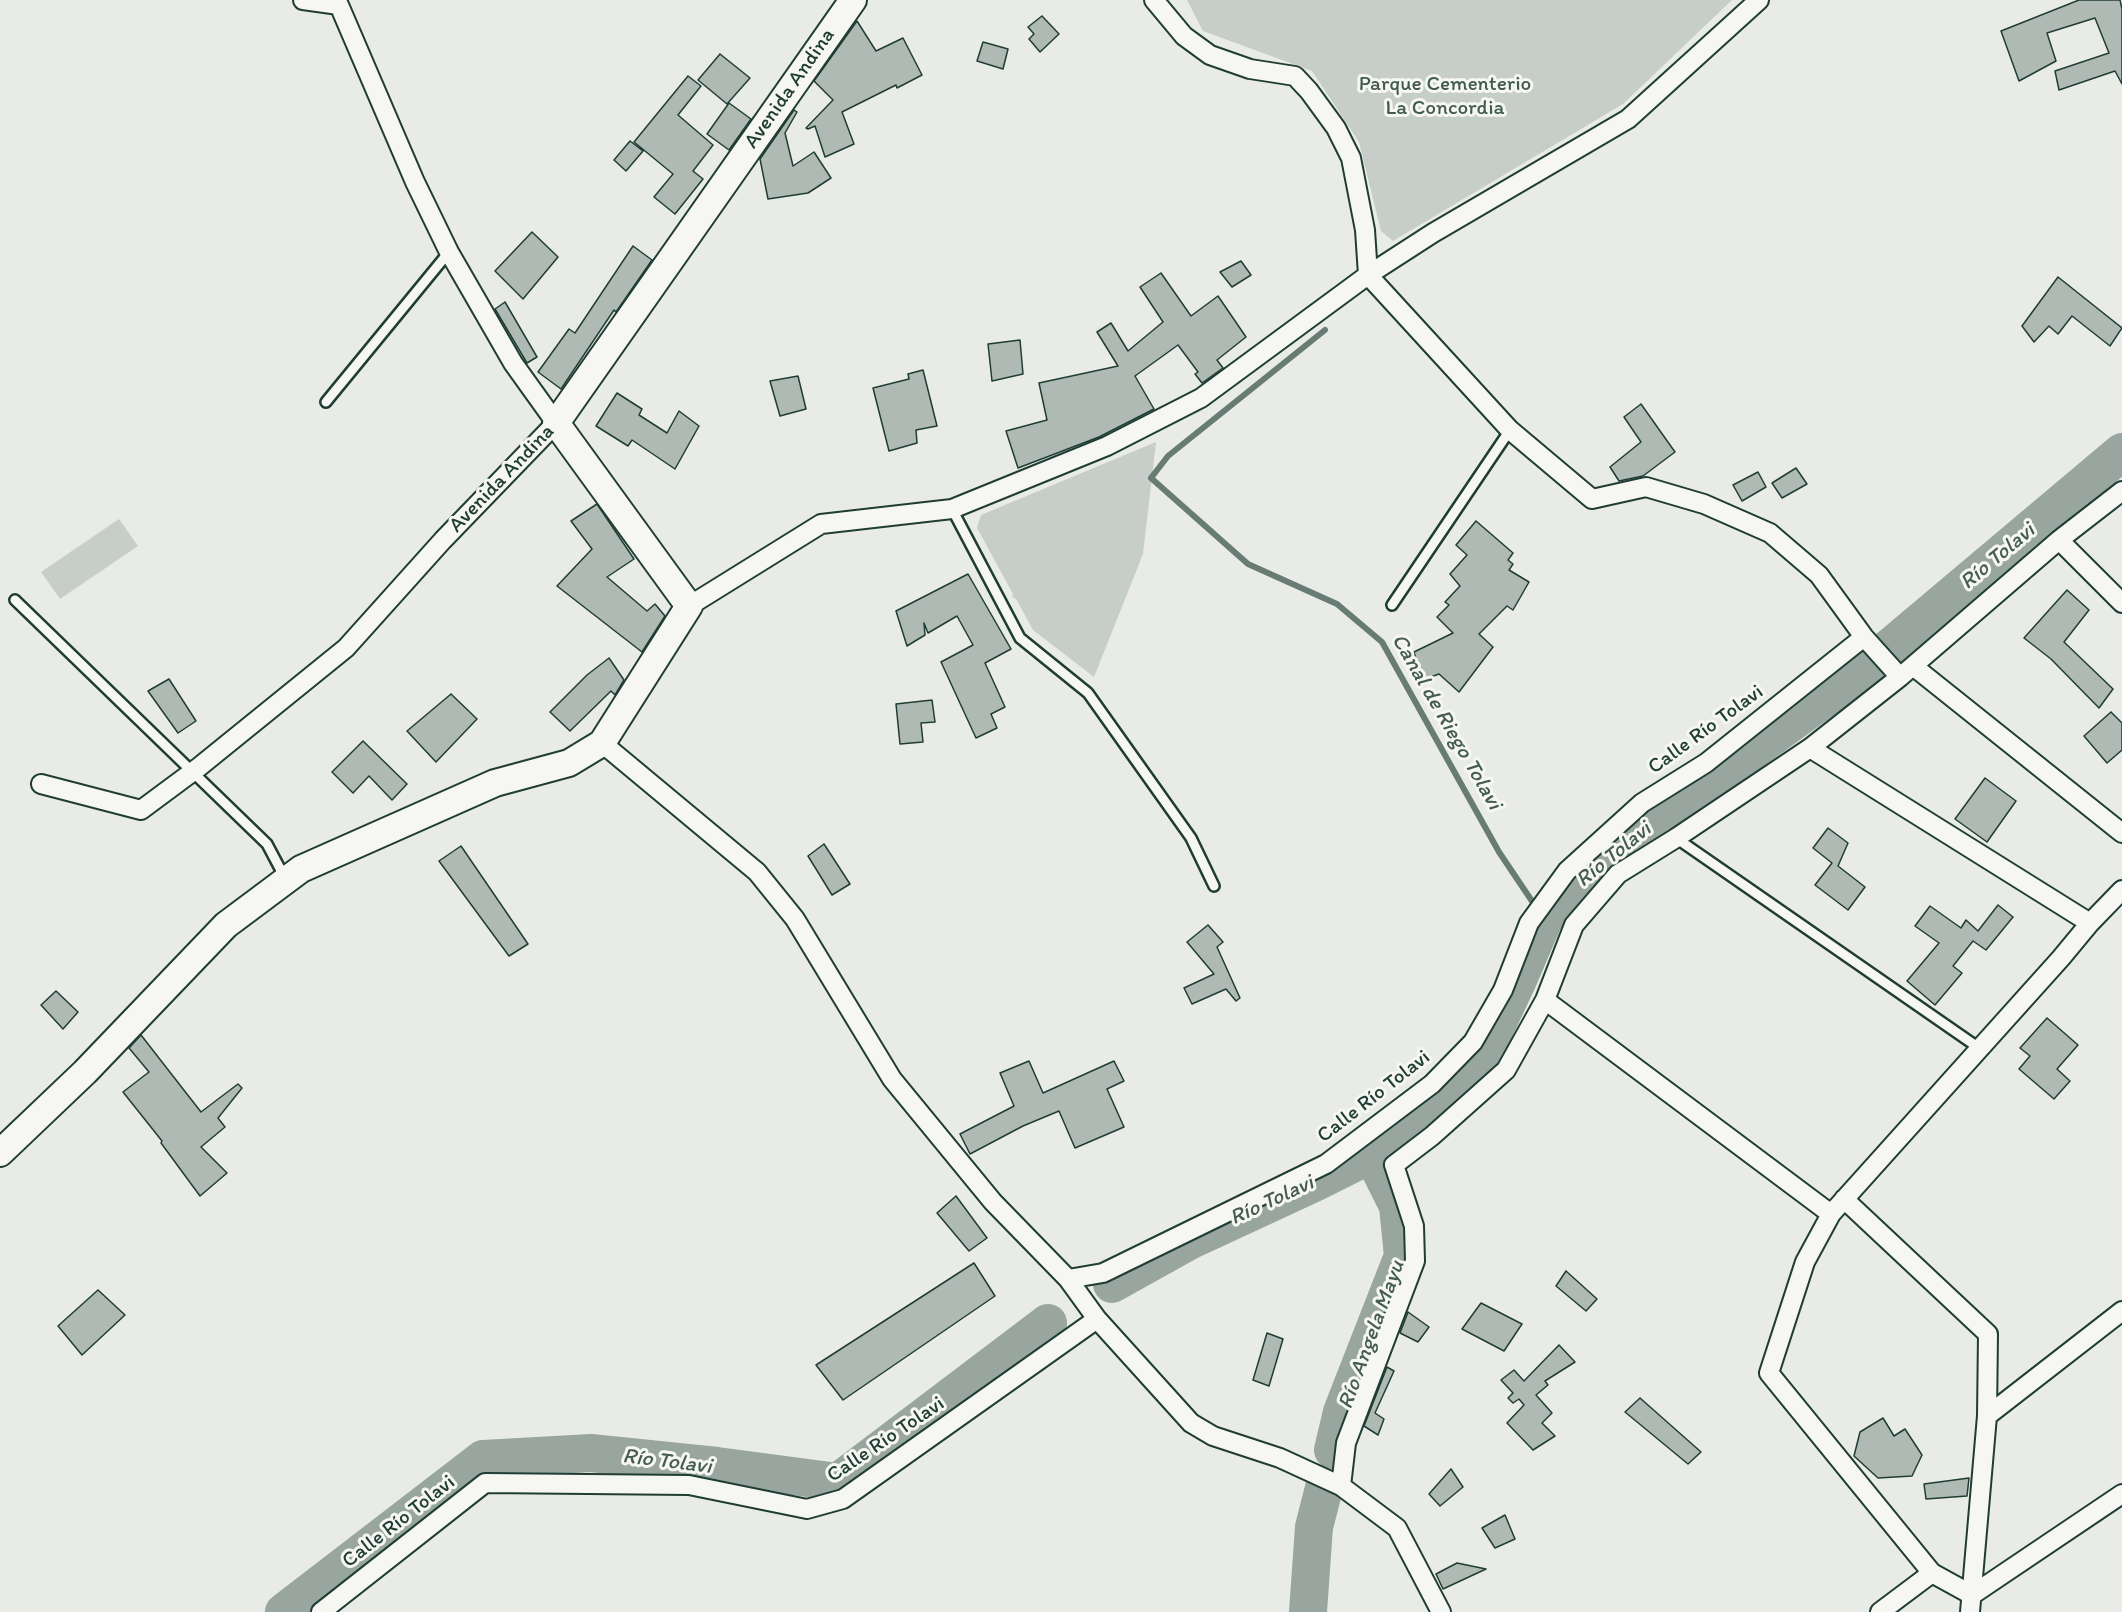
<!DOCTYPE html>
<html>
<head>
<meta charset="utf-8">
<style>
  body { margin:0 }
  canvas { display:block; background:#e9ebe7 }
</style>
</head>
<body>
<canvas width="2122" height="1612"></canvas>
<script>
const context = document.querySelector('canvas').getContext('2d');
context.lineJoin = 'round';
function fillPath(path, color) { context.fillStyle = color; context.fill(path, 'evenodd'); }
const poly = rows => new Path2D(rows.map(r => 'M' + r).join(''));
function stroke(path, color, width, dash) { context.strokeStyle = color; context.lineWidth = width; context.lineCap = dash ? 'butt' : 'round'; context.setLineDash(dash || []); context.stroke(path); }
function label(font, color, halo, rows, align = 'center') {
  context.font = font + ' Itim,sans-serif'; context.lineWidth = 6; context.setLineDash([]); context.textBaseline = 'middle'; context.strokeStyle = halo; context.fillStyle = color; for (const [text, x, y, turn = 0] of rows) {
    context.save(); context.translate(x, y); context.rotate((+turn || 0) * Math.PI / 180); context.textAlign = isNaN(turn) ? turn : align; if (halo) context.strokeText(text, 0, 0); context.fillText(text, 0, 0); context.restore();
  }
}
const green = poly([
  [1187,0,1732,0,1623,104,1393,241,1381,231,1359,142,1312,71,1203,31],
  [1156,442,1143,554,1094,677,1033,630,1016,599,1012,597,1013,594,977,528,981,515],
  [119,519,138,546,60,599,41,572]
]);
const stream = poly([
  [1325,330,1168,456,1151,478,1248,564,1337,604,1382,642,1499,852,1544,919]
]);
const river = poly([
  [1112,1284,1191,1240,1316,1182,1372,1154,1452,1089,1486,1048,1517,982,1544,919,1590,869,1857,675,2122,452],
  [1333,1450,1342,1412,1403,1256,1398,1206,1372,1154],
  [284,1612,483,1459,591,1453,717,1466,838,1482,1048,1323],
  [1308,1612,1314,1527,1324,1488]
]);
const building = poly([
  [2079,0,2120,0,2122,9,2122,84,2115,71,2059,90,2055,71,2109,53,2095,18,2047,33,2056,61,2019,81,2001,31,2079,0],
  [1042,16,1059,34,1040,52,1029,39,1034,34,1028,27,1042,16],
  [857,21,876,51,903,38,922,75,897,88,896,85,842,112,854,144,825,157,815,126,808,129,806,128,833,100,814,81,857,21],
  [983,42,1008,49,1003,69,977,61,983,42],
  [720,54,750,78,727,104,698,80,720,54],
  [688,76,701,86,678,115,713,145,693,171,703,179,675,214,654,197,673,174,634,142,688,76],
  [729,103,751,119,729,150,707,134,729,103],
  [794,110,797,112,785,133,793,166,814,152,831,178,808,193,768,199,760,159,794,110],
  [630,141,643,151,626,171,614,160,630,141],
  [532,232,558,257,523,299,495,271,532,232],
  [633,246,652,260,616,312,614,310,561,389,538,372,569,329,575,333,633,246],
  [1241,261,1251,275,1232,287,1220,272,1241,261],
  [1161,273,1191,316,1218,296,1246,337,1217,360,1223,368,1202,383,1195,374,1198,372,1178,345,1135,376,1154,409,1099,437,1018,468,1006,431,1047,420,1039,383,1118,366,1097,332,1111,323,1128,351,1163,322,1140,287,1161,273],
  [2058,277,2122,328,2110,346,2072,316,2058,334,2049,326,2034,342,2022,326,2058,277],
  [505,302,537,357,527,363,495,309,505,302],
  [1020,340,1023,374,992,381,988,344,1020,340],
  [923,370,937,426,916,430,917,443,889,451,873,388,909,379,908,374,923,370],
  [798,376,806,409,780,416,770,381,798,376],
  [617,393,642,409,639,415,667,433,679,411,699,426,675,469,632,440,628,446,596,426,617,393],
  [1641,404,1675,452,1643,476,1619,481,1610,467,1641,442,1624,417,1641,404],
  [1796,468,1807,484,1782,498,1772,483,1796,468],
  [1758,472,1766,487,1742,501,1733,485,1758,472],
  [597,504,634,559,607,577,647,611,655,604,665,616,642,652,557,586,592,549,571,521,597,504],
  [1476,521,1513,553,1508,560,1513,564,1509,570,1529,582,1513,610,1507,606,1479,634,1493,647,1459,692,1439,674,1422,680,1414,652,1453,633,1437,617,1449,605,1445,602,1460,586,1450,574,1467,555,1456,545,1476,521],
  [968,574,1011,649,985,663,1005,707,991,714,997,728,976,738,941,662,973,645,957,616,928,633,924,623,925,635,907,646,896,611,968,574],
  [2067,590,2089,610,2064,642,2113,689,2099,708,2051,659,2024,638,2067,590],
  [609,658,624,680,615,695,611,691,570,731,550,712,587,675,609,658],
  [169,679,196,721,178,733,148,691,169,679],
  [451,694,477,719,436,762,407,731,451,694],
  [932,700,935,722,921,723,923,742,900,744,896,704,932,700],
  [2111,712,2122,723,2122,750,2107,763,2084,736,2111,712],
  [363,741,407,784,392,800,369,776,353,793,332,772,363,741],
  [1985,778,2016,801,1987,842,1955,819,1985,778],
  [1828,828,1848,843,1838,866,1865,887,1848,910,1815,885,1832,863,1813,848,1828,828],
  [824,844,850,884,832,895,808,856,824,844],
  [461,846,528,944,509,956,439,861,461,846],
  [1998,905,2013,917,1986,950,1973,941,1953,966,1962,973,1935,1005,1907,981,1939,943,1915,926,1930,906,1961,928,1966,920,1978,931,1998,905],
  [1208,925,1223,942,1217,947,1240,998,1236,1001,1226,989,1192,1004,1184,988,1214,974,1187,942,1208,925],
  [56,991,78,1012,63,1029,41,1005,56,991],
  [2047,1018,2078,1045,2057,1069,2070,1081,2054,1099,2019,1069,2030,1056,2020,1048,2047,1018],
  [141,1035,201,1112,238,1084,242,1088,218,1118,225,1127,201,1147,227,1173,200,1196,161,1143,162,1141,123,1092,149,1072,129,1048,141,1035],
  [1029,1061,1043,1093,1114,1061,1124,1081,1107,1089,1124,1127,1075,1148,1059,1111,1023,1126,970,1154,960,1134,1014,1106,1000,1073,1029,1061],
  [956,1196,987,1238,969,1251,937,1213,956,1196],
  [974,1263,995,1296,843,1400,816,1365,974,1263],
  [1566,1271,1597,1299,1586,1311,1556,1286,1566,1271],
  [98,1290,125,1315,82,1355,58,1326,98,1290],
  [1481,1303,1522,1324,1504,1351,1462,1329,1481,1303],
  [1408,1312,1429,1327,1418,1342,1400,1333,1408,1312],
  [1267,1333,1283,1339,1269,1386,1253,1380,1267,1333],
  [1559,1345,1575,1362,1545,1381,1548,1385,1536,1395,1552,1413,1542,1423,1555,1436,1533,1450,1507,1423,1524,1405,1519,1399,1513,1403,1508,1398,1513,1393,1501,1380,1514,1370,1524,1381,1559,1345],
  [1387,1367,1394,1371,1375,1413,1384,1419,1378,1435,1364,1426,1387,1367],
  [1640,1398,1701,1452,1688,1464,1625,1412,1640,1398],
  [1883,1418,1894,1436,1905,1429,1922,1455,1912,1476,1878,1478,1854,1456,1860,1432,1883,1418],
  [1451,1469,1463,1487,1440,1506,1429,1494,1451,1469],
  [1969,1478,1967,1496,1926,1499,1924,1484,1969,1478],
  [1505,1515,1515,1539,1495,1548,1482,1528,1505,1515],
  [1457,1563,1486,1569,1443,1589,1436,1574,1457,1563]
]);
const lane = poly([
  [326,402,449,252],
  [952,509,1020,638,1088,693,1191,838,1214,886],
  [15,600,267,844,285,878],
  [1392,605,1510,430],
  [1676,838,1979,1048]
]);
const street = poly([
  [1154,0,1184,36,1210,55,1250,69,1295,76,1309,91,1336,128,1351,158,1365,230,1368,275,1510,430,1592,499,1646,487,1704,504,1770,533,1819,575,1864,637,1900,677],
  [2059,540,2122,603],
  [689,606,821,524,952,509,1107,446,1201,398,1368,275,1433,233,1628,119,1759,0],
  [1913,666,2122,833],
  [602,743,757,872,795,919,892,1079,993,1202,1068,1279,1097,1319,1191,1423,1213,1436,1280,1458,1341,1486,1397,1528,1441,1612],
  [1810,748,2090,923],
  [41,784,141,810,199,767,346,648,443,540,556,423,513,363,449,252,415,182,339,5,303,0],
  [1545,1000,1831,1214],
  [1844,1199,1988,1334,1987,1416,1970,1612],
  [1068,1279,1103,1273,1326,1164,1432,1084,1473,1042,1503,990,1529,923,1567,871,1642,803,1706,763,1864,637],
  [1987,1416,2122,1311],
  [1341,1486,1346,1443,1415,1261,1414,1226,1394,1165,1432,1136,1506,1070,1545,1000,1574,925,1618,874,1676,838,1810,748,1900,677,2059,540,2122,491],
  [1972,1595,1932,1573,1769,1373,1805,1262,1831,1214,2061,958,2090,923,2122,890],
  [1972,1595,2122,1494],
  [321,1612,485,1483,689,1485,807,1509,843,1499,1097,1319],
  [1880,1612,1932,1573]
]);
const secondary = poly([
  [0,1153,85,1072,226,925,301,869,495,783,569,763,602,743,689,606,556,423,853,0]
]);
const parkNames = [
  ["Parque Cementerio",1445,85],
  ["La Concordia",1445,109]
];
const streetNames = [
  ["Avenida Andina",790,89,-55],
  ["Avenida Andina",502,479,-46],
  ["Calle Río Tolavi",1706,730,-36],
  ["Calle Río Tolavi",1374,1097,-38],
  ["Calle Río Tolavi",886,1440,-34],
  ["Calle Río Tolavi",399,1522,-38]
];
const waterNames = [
  ["Río Tolavi",1998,557,-40],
  ["Canal de Riego Tolavi",1446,722,60],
  ["Río Tolavi",1614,855,-39],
  ["Río Tolavi",1272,1201,-25],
  ["Río Angela Mayu",1372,1335,-70],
  ["Río Tolavi",667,1462,7]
];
fillPath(green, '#c7cec9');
stroke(stream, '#687c75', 6);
stroke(river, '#99a6a0', 38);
fillPath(building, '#b0bab5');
stroke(building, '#1f3d34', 1.5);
stroke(lane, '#1f3d34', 14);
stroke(street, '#1f3d34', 22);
stroke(secondary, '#1f3d34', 30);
stroke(lane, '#f6f6f2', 9);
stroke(street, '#f6f6f2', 18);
stroke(secondary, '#f6f6f2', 26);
label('21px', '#415a52', '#f6f6f2', parkNames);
label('21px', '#1f3d34', '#f6f6f2', streetNames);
label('italic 22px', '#445c54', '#f6f6f2', waterNames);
</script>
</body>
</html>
